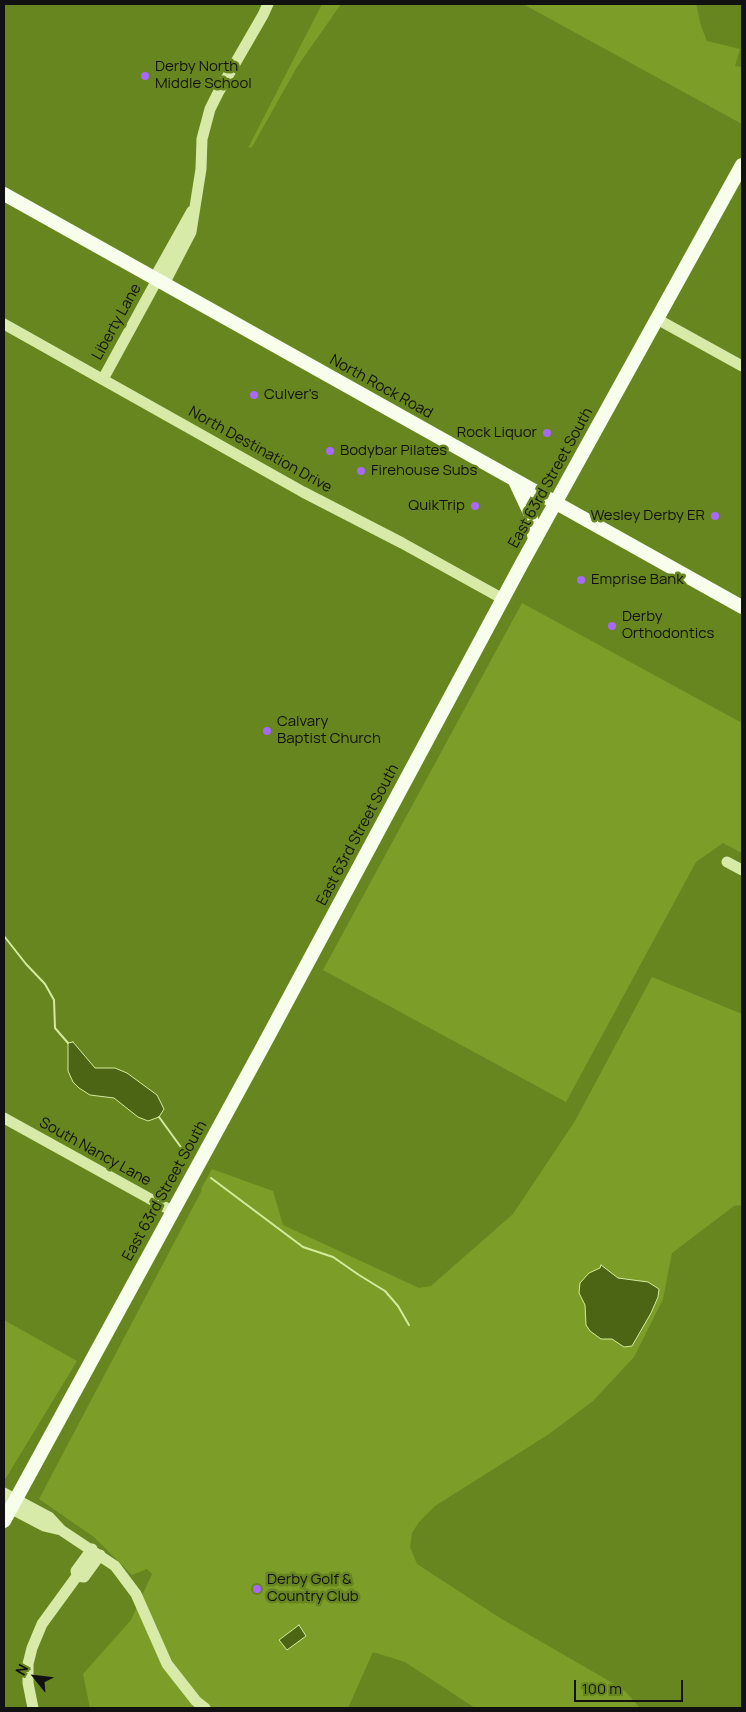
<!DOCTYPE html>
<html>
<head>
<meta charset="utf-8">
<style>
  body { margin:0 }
  #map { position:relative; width:746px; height:1712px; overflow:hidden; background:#67861f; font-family:Manrope,sans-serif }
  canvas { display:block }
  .frame { position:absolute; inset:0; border:5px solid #111; pointer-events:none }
  .north { position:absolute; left:10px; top:1652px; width:50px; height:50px; -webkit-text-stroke:4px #67861f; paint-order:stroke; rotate:299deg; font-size:14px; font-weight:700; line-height:20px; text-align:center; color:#111 }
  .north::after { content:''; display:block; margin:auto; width:18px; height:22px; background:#111; clip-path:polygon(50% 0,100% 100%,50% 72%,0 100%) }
  .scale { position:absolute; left:574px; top:1680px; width:109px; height:22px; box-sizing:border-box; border:2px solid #111; border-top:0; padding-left:6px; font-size:15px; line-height:18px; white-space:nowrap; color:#111; -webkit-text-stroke:4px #67861f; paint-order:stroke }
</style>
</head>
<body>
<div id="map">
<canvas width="746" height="1712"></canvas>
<div class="frame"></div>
<div class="north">N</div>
<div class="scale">100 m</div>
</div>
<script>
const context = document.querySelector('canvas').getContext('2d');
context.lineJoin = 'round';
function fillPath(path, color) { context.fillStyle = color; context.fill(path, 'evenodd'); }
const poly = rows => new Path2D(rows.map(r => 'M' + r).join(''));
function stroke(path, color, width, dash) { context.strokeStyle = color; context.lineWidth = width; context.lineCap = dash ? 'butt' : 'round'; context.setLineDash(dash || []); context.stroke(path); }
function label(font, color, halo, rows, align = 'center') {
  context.font = font + ' Manrope,sans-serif'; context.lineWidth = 5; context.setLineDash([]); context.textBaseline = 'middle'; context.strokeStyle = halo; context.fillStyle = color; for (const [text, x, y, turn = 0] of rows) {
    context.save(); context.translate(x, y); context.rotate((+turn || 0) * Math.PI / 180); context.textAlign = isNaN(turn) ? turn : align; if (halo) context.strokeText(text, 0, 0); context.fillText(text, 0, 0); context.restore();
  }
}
const green = poly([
  [322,4,341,4,297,67,252,147,248,148],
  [523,4,696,4,701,26,707,41,740,49,735,66,742,67,742,124],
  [522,603,742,723,742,853,723,843,696,862,566,1102,323,970],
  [652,977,742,1014,742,1205,734,1206,672,1253,663,1299,634,1357,593,1401,549,1434,435,1506,419,1522,412,1533,410,1547,417,1564,500,1618,623,1689,640,1708,475,1708,405,1662,373,1652,348,1708,90,1708,83,1674,131,1620,152,1574,147,1569,132,1575,94,1537,39,1499,202,1190,201,1189,212,1169,273,1191,283,1225,419,1288,431,1286,513,1214,575,1121],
  [4,1320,77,1361,4,1481]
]);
const water = poly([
  [73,1042,95,1068,115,1068,127,1073,157,1095,164,1109,159,1117,148,1121,138,1117,114,1098,90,1095,79,1088,73,1082,68,1071,68,1043,73,1042],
  [601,1265,618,1278,648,1282,659,1289,658,1297,651,1313,632,1346,624,1347,612,1339,601,1339,590,1331,586,1325,585,1305,579,1293,580,1283,589,1273,600,1268,601,1265],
  [299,1625,306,1636,287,1650,279,1640,299,1625]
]);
const stream = poly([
  [4,936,26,964,45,984,54,1000,55,1028,68,1043],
  [159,1117,183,1150],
  [211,1178,303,1247,333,1257,359,1275,385,1291,398,1306,409,1325]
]);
const minor = poly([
  [154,279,192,211],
  [164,284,191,232,201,169,202,139,210,109,218,93,263,15,268,4],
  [657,319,742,366],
  [4,324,303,492,402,543,503,599],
  [103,379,157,280],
  [727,862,742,870],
  [4,1118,172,1211],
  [4,1493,49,1517,61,1530,115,1566,136,1594,167,1664,196,1701,205,1708],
  [4,1505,44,1526,61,1530],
  [77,1576,84,1577,100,1555],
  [33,1708,28,1683,28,1664,32,1648,42,1624,77,1576,76,1571,92,1549]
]);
const major = poly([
  [4,194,742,607],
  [515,481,530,513,535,540],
  [4,1521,262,1048,521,565,742,165]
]);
const markers = [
  [145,76,5,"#a868f8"],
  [254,395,5,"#a868f8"],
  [547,433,5,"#a868f8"],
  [330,451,5,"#a868f8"],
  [361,471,5,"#a868f8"],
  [475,506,5,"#a868f8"],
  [715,516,5,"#a868f8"],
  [581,580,5,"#a868f8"],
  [612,626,5,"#a868f8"],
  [267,731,5,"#a868f8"],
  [257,1589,5,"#a868f8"]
];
const poiNames = [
  ["Derby North",155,67],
  ["Middle School",155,84],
  ["Culver's",264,395],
  ["Rock Liquor",537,433,"right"],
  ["Bodybar Pilates",340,451],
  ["Firehouse Subs",371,471],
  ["QuikTrip",465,506,"right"],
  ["Wesley Derby ER",705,516,"right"],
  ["Emprise Bank",591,580],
  ["Derby",622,617],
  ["Orthodontics",622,634],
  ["Calvary",277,722],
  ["Baptist Church",277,739],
  ["Derby Golf &",267,1580],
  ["Country Club",267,1597]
];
const streetNames = [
  ["Liberty Lane",117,322,-61],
  ["North Rock Road",381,387,29],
  ["North Destination Drive",260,450,29],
  ["East 63rd Street South",551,478,-61],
  ["East 63rd Street South",358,835,-62],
  ["South Nancy Lane",95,1152,29],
  ["East 63rd Street South",165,1191,-61]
];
fillPath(green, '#7c9e29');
fillPath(water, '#4c6515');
stroke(water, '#d5eb9b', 1);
stroke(stream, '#d5eb9b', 2);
stroke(minor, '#d7eaa8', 11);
stroke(major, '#f8feec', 14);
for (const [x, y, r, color] of markers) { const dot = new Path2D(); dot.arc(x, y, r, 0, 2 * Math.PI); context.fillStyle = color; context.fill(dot); stroke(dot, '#67861f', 2); }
label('15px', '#111', '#67861f', poiNames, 'left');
label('15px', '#111', '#67861f', streetNames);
</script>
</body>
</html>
